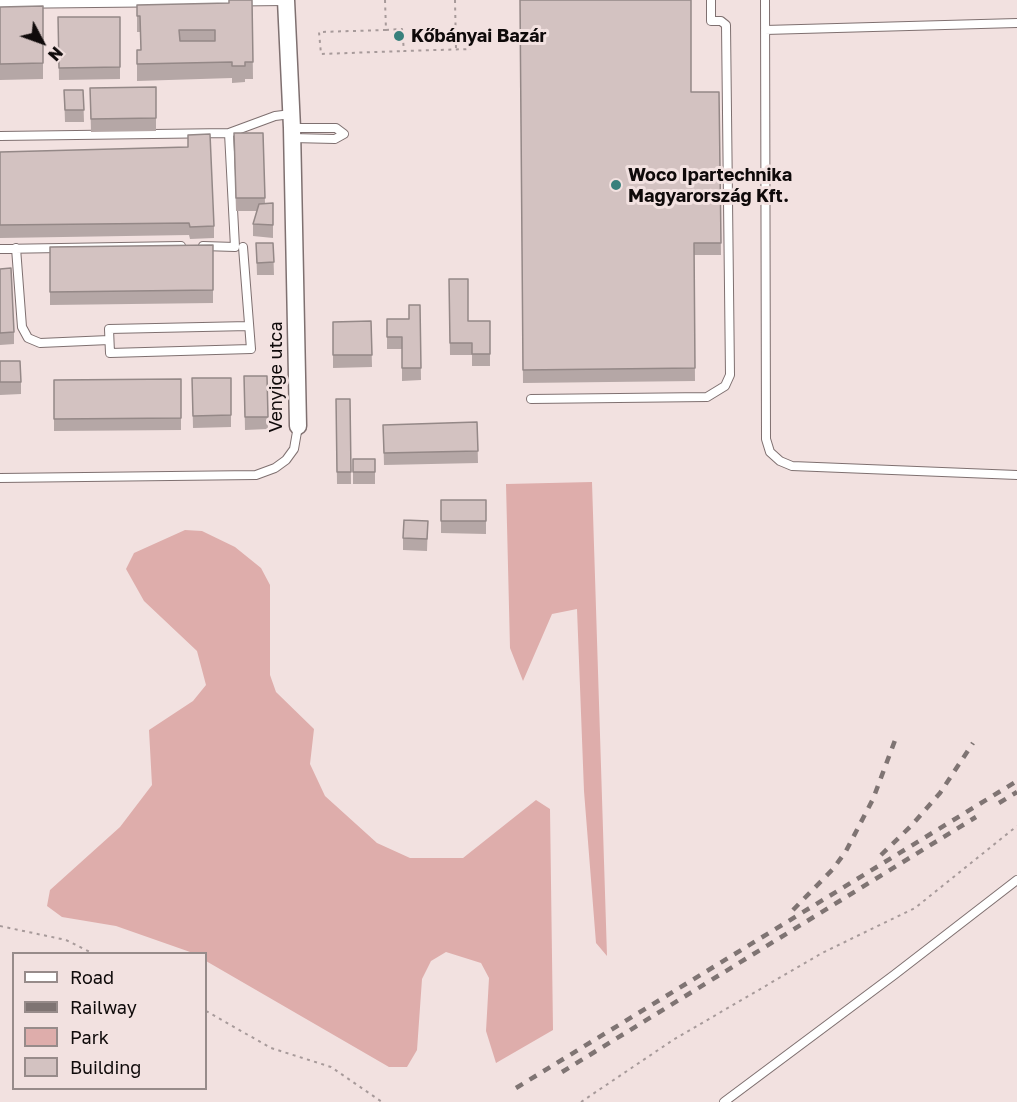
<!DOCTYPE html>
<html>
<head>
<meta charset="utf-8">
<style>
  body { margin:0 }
  #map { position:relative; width:1017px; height:1102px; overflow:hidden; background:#f2e1e0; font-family:"Golos Text",sans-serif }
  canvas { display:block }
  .legend { position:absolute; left:12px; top:952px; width:195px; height:138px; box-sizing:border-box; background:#f2e1e0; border:2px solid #978b8a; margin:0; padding:8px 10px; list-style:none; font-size:18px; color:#0f0a0a }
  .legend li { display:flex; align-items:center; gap:12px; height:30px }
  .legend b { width:30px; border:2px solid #978b8a }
  .north { position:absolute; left:12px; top:12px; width:60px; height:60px; -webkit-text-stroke:4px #f2e1e0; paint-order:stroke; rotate:131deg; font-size:16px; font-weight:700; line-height:24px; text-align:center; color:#0f0a0a }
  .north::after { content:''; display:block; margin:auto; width:21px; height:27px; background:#0f0a0a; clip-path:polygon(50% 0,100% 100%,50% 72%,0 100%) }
</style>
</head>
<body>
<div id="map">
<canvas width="1017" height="1102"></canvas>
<ul class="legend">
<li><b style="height:8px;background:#fff"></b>Road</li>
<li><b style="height:8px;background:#7f7473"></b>Railway</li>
<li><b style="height:16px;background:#deadab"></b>Park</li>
<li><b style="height:16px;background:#d3c2c1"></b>Building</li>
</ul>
<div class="north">N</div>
</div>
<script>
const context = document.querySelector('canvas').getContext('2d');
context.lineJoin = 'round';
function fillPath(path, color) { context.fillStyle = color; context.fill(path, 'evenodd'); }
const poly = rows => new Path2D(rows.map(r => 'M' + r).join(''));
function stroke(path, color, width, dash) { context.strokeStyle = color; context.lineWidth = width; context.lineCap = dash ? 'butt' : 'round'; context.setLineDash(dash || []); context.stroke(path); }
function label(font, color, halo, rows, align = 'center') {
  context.font = font + ' "Golos Text",sans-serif'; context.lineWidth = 6; context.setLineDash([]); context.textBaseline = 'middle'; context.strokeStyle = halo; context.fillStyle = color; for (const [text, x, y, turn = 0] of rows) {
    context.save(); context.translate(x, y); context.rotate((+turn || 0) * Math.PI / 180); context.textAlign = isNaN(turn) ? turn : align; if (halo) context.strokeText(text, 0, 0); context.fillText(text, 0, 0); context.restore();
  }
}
const green = poly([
  [592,482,607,956,596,943,584,791,577,609,552,614,523,681,510,648,506,484],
  [185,530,202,531,235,547,261,568,270,585,270,675,276,692,314,729,310,764,325,796,377,843,410,858,463,858,536,800,550,809,553,1030,496,1063,486,1031,489,978,481,963,446,952,431,961,422,979,417,1050,407,1067,389,1067,206,961,206,954,193,953,116,926,62,917,47,906,50,890,120,827,152,785,149,730,193,701,206,685,197,651,144,601,126,569,134,553]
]);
const path = poly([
  [385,0,386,30,402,29,404,51,471,49],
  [455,0,456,49],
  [386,30,319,32,321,54,404,51],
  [0,926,66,940,94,954],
  [206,1011,271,1048,331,1067,382,1102],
  [581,1102,673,1040,822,953,915,908,1017,826]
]);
const lane = poly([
  [765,0,766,439,770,452,780,461,792,466,1017,475],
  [0,4,286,1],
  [765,30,1017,23],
  [292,128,336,128,344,134,335,139,292,138],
  [0,136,229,133,275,116,291,114],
  [203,246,235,247,229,133],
  [243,247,251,349,110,353,109,329,249,326],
  [16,248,22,327,28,338,40,343,109,340],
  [0,249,181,246],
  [531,399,707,397,725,386,730,375,726,25,721,21,711,21,711,0],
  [0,478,256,475,275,468,286,460,294,449,298,426],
  [724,1102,894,975,1017,880]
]);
const street = poly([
  [286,0,292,128,298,426]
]);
const rail = poly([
  [999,803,1017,792],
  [881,855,912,825,940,793,973,743],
  [793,910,833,869,846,851,873,799,897,735],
  [562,1072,976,817],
  [516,1088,1017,781]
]);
const wall = poly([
  [252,0,253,79,245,79,245,82,232,83,232,78,137,81,137,50,141,50,140,32,137,32,137,5,229,3],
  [520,0,691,92,719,92,721,255,694,255,695,381,523,383],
  [43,6,43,79,0,80,0,7],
  [58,17,120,17,120,79,59,80],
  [156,87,156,131,91,132,90,88],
  [64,90,83,90,84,122,65,122],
  [263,133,265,203,273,203,273,238,253,236,253,224,257,211,236,211,234,146],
  [0,152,214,226,214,238,190,239,189,235,0,238],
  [256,243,273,243,274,275,257,275],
  [213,245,213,303,50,305,50,247],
  [0,269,14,332,14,344,0,345],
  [449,279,468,321,490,321,490,366,472,366,472,355,450,355],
  [420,305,421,380,402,381,402,349,387,349,387,319,409,319],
  [371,321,372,367,333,368,333,322],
  [0,361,21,382,21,394,0,395],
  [244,376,267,376,268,429,245,430],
  [192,378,231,378,231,427,193,428],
  [181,379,181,430,54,431,54,380],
  [336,399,350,399,351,484,337,484],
  [477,422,478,463,384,465,383,425],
  [353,459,375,459,375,484,353,484],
  [441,500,486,500,486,534,441,533],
  [428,521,427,551,403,550,403,538]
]);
const building = poly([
  [229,0,252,0,253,62,245,62,245,66,232,66,232,62,137,64,137,50,141,50,140,16,137,16,137,5,229,3,229,0],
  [179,30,215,30,215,41,180,41,179,30],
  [520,0,691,0,691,92,719,92,721,243,694,243,695,368,523,370,520,0],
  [43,6,43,63,0,64,0,7,43,6],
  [58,17,120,17,120,67,59,68,58,17],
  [156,87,156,118,91,119,90,88,156,87],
  [64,90,83,90,84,110,65,110,64,90],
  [234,133,263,133,265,198,236,198,234,133],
  [210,134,214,226,190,227,189,223,0,225,0,152,188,147,188,135,210,134],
  [273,203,273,225,253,224,259,204,273,203],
  [256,243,273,243,274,262,257,263,256,243],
  [213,245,213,290,50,292,50,247,213,245],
  [11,268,14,332,0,333,0,269,11,268],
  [449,279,468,279,468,321,490,321,490,354,472,354,472,343,450,343,449,279],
  [409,305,420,305,421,368,402,368,402,337,387,337,387,319,409,319,409,305],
  [371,321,372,355,333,355,333,322,371,321],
  [0,361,20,361,21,382,0,382,0,361],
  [244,376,267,376,268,417,245,417,244,376],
  [192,378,231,378,231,415,193,416,192,378],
  [181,379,181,418,54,419,54,380,181,379],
  [336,399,350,399,351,472,337,472,336,399],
  [477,422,478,451,384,453,383,425,477,422],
  [353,459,375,459,375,472,353,472,353,459],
  [441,500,486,500,486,521,441,521,441,500],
  [404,520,428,521,427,539,403,538,404,520]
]);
const markers = [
  [399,36,6,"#38807c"],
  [616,185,6,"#38807c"]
];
const poiNames = [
  ["Kőbányai Bazár",411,36],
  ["Woco Ipartechnika",628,175],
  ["Magyarország Kft.",628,196]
];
const streetNames = [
  ["Venyige utca",276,377,-90]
];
fillPath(green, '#deadab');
stroke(lane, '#7f7070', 10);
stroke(street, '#7f7070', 19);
stroke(path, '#a79a9a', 2, [3, 4.5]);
stroke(lane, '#fff', 8);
stroke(street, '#fff', 16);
stroke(rail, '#7f7473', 4.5, [8, 8]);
fillPath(wall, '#b5a7a6');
fillPath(building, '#d3c2c1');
stroke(building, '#948887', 1.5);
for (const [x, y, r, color] of markers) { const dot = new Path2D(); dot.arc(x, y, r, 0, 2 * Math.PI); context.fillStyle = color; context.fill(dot); stroke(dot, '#f2e1e0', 2); }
label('bold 18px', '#0f0a0a', '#f2e1e0', poiNames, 'left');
label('18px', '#0f0a0a', '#f2e1e0', streetNames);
</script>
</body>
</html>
